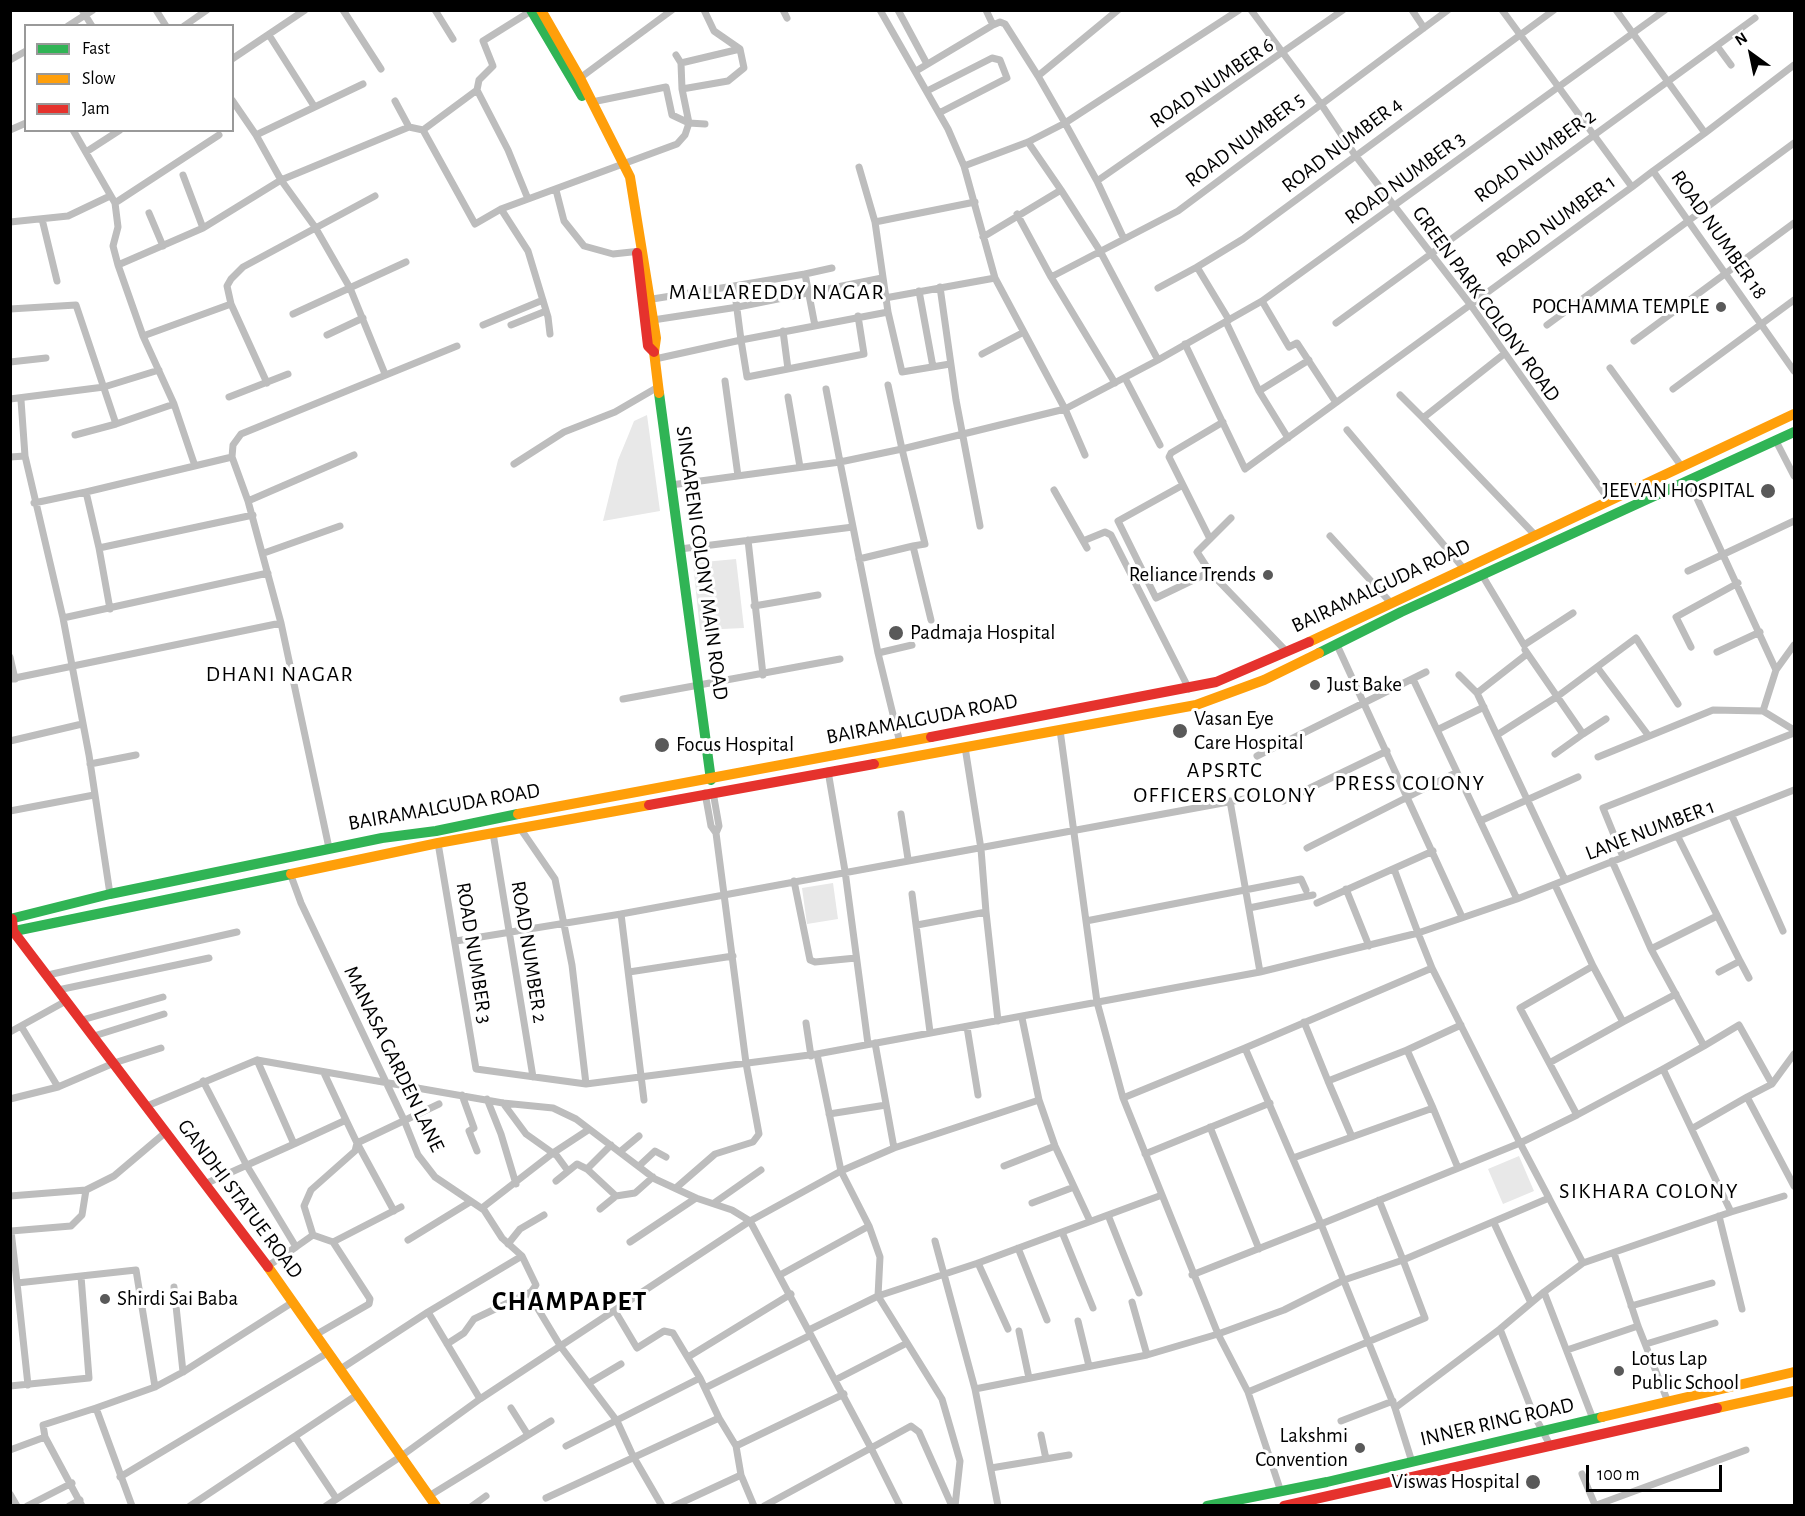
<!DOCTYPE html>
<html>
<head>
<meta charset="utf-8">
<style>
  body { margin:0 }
  #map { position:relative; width:1805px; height:1516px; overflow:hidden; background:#fff; font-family:"Alegreya Sans",sans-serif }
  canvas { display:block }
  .frame { position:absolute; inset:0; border:12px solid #000; pointer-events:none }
  .legend { position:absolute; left:24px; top:24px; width:210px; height:108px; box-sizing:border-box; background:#fff; border:2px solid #999; margin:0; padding:8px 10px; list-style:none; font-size:18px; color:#000 }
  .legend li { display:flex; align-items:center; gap:12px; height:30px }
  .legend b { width:30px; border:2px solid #999 }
  .north { position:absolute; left:1721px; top:24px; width:60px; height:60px; -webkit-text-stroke:4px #fff; paint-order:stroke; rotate:327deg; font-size:16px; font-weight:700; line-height:24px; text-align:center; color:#000 }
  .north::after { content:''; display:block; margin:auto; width:21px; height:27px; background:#000; clip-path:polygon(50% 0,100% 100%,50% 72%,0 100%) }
  .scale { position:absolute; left:1586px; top:1465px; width:136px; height:27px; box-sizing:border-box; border:3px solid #000; border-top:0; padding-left:8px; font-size:18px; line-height:21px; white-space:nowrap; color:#000; -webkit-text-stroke:4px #fff; paint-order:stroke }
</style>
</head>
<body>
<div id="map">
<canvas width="1805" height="1516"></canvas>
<div class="frame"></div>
<ul class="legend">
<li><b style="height:8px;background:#30b455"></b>Fast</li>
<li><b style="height:8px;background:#ff9f0a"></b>Slow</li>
<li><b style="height:8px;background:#e5322d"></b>Jam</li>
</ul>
<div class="north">N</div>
<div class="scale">100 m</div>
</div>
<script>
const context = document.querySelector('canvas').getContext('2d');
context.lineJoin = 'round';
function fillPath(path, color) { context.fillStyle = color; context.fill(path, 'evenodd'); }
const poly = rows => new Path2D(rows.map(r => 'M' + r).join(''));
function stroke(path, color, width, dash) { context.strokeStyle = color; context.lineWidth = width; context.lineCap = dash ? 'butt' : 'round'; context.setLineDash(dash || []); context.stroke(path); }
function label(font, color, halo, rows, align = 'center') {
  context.font = font + ' "Alegreya Sans",sans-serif'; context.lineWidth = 6; context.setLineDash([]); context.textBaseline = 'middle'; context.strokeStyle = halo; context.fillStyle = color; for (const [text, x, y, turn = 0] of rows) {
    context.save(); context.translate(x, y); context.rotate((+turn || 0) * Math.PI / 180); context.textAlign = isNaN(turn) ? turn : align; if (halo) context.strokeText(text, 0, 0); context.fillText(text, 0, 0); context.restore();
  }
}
const green = poly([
  [647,415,660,511,603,521,618,460,628,436,634,421],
  [736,559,744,628,700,630,693,563],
  [833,883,838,919,807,924,802,888],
  [1519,1156,1534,1191,1503,1204,1488,1169]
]);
const street = poly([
  [82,10,92,26],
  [156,10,166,26],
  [343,10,381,69],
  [435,10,453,39],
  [783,10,787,18],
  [880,10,948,129,964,166,995,278,885,298],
  [898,10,927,64],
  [1251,10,1321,104,1355,155,1470,304,1609,500],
  [1412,10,1424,28],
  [1502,10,1632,187,1653,171,1794,371],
  [1616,10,1705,133,1653,171],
  [993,25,1000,22,1005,24,1038,76,1118,10],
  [68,26,93,10],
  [184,26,207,10],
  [269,35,314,106],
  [1717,46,1731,65],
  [232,59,305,10],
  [10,60,26,51],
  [681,63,740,49],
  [916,71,993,25,986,10],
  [1038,76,1065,123,1239,10],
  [580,78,672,10],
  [682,89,728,81,744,68,740,49,714,31,704,10],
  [927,91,992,58,1000,60,1007,78,939,113],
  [232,100,256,135,281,180,315,227,350,288,385,374],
  [395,101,409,127],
  [592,102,666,87,672,115,689,123,705,124],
  [10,130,26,123],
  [73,130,115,203,118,227,113,246,118,265,143,336,174,404,195,466],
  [423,130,477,90],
  [1705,133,1794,65],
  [256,135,363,84],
  [86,152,120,130],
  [964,166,1028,142,1065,123,1097,181,1124,239],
  [183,175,203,228],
  [1097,181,1343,10],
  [556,190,564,221,584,246,613,254,641,251],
  [1061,190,1100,251,1158,360,1065,409,1085,455],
  [528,199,508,150,477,90,479,80,493,66,483,41,531,11],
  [115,203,219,135],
  [501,209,528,251,548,317,550,334],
  [149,213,163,246],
  [1017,214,1051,277,1115,383],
  [42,219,57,281],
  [10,222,68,216,110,196],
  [875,222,975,202],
  [983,237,1061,190,1028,142],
  [118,265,203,228,281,180,409,127,423,130,475,224,501,209,677,144,685,135,689,123,682,89,681,63,676,55],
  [805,274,832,268],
  [1051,277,1178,211,1448,10],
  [734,286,805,274,815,326],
  [940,287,956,400,980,526],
  [1158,288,1197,267],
  [919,291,933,367],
  [646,300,734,286,741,340,888,312,875,222,859,167],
  [1262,301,1289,347,1297,343,1335,401],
  [10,309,76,305,116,424,174,404],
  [888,312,902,372,950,364],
  [293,314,406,262],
  [653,320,738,307,882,278],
  [1229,320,1197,267,1243,239,1554,10],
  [1226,322,1259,391,1288,438],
  [1336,323,1755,18],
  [483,325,543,300],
  [511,325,546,311],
  [1547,325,1794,143],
  [783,331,788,369],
  [327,335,363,318],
  [143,336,231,304],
  [1634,341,1794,223],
  [1185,344,1245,469,1632,187],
  [982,354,1022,333],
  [1504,354,1423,418,1535,535],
  [655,359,741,340,747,377,864,354,858,316],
  [1158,360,1262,301,1665,10],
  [10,362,46,358],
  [1610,368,1682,467],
  [1125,378,1160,445],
  [725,381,738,476],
  [267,383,231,304,227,286,231,279,243,267,375,196],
  [826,389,840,462,902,449,888,385],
  [1673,389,1794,300],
  [1259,391,1309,360],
  [1400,395,1423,418],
  [229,397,288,374],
  [788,397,800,467],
  [10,399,104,387,159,370],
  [21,400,25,456,63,618,89,755,110,894],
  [1347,430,1464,569],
  [75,435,116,424],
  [1776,441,1794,476],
  [354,455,248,501,232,457,233,445,241,434,457,346],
  [10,457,25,456],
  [514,464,564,432,615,412,658,387],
  [1689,481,1776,670,1763,711],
  [671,485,840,462,853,527,680,549],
  [1183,485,1169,457,1171,453,1223,422],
  [1054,490,1087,548],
  [86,492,232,457],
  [248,501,281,623,329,848],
  [34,503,86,492,99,548],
  [853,527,878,653,912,645],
  [1330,536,1391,603],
  [1210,539,1183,485,1118,521,1156,598,1210,572,1286,651],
  [748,540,763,675],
  [1083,541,1105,532,1111,535,1189,689],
  [264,553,340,526],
  [859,559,913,546],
  [1688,571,1794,521],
  [1210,572,1197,552,1231,518],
  [1482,575,1524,645,1573,613],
  [754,606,818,595],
  [110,609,99,548,253,515],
  [63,618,268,573],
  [931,620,913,546,925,544,902,449,1065,409,995,278],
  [1337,645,1462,917],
  [1691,647,1676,617,1738,583],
  [1525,650,1583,734,1606,719],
  [1717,652,1760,632],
  [878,653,900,743],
  [1527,654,1477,693,1565,880],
  [10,657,15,679],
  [1597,667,1648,735],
  [1776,670,1794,645],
  [1459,675,1477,693],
  [10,679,281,623],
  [623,699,840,659],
  [1060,730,1097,1002,1123,1098,1218,1334,1248,1392,1281,1492],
  [1437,730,1484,707],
  [1497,735,1558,696,1636,638,1678,704],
  [10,741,82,724],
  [1555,754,1583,734],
  [1257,756,1426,672],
  [1598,757,1713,710,1763,711,1794,730],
  [90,764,136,755],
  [828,771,845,871,868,1044],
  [705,793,711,826,716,833],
  [1230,801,1260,972],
  [1283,801,1387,751],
  [10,811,94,795],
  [901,814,908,859],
  [1732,816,1783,931],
  [1480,821,1578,777],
  [520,828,555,879,572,965,586,1084],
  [493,833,533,1077],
  [1678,837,1740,961,1719,972],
  [438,843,476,1069,586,1084,817,1054,841,1171,750,1221,871,1448,764,1506],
  [1307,848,1457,772],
  [1623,857,1603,808,1794,733],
  [1612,861,1651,949,1704,1046,1663,1069],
  [1394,869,1418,933,1517,899,1413,679],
  [290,873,301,903,404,1120,418,1155,435,1177,484,1210,502,1238,522,1256,536,1285,531,1292,532,1299,561,1347,617,1421,633,1456,662,1506],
  [794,881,810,960,815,962,856,958],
  [1346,889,1369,946],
  [912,894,930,1032],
  [1517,899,1794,790],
  [1317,903,1433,851],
  [1249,908,1313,895],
  [986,912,998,1021],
  [621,914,1250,798],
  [1086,921,1301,879,1306,890],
  [917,925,986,912,981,849,965,747],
  [456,941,621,914,644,1100],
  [1651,949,1717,916],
  [1740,961,1749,978],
  [629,972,733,956],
  [48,975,237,932],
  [58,990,209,958],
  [82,1020,163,997],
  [1304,1022,1328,1081],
  [1623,1022,1676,994],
  [806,1023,811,1056],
  [967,1027,978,1095],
  [10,1032,66,1001],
  [94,1036,164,1014],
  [1704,1046,1739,1025,1772,1084,1747,1097],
  [1245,1048,1432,968],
  [1407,1050,1461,1025],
  [817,1054,1260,972,1418,933,1432,968,1520,1143,1577,1115,1520,1008,1593,966,1555,885],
  [1551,1062,1623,1022,1593,966],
  [203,1081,247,1166,296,1247,268,1266],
  [1772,1084,1794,1054],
  [58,1087,114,1063,161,1048],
  [462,1095,474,1128,469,1131,477,1151],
  [1123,1098,1245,1048,1321,1224,1520,1143,1549,1198,1403,1260,1379,1200],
  [10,1099,58,1087,21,1026],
  [487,1099,501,1134,516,1184],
  [1039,1100,1055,1146,1090,1221],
  [503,1103,526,1134,557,1156,568,1171],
  [147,1106,257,1060,503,1103,553,1108,576,1119,655,1179,696,1198,732,1210,750,1221,480,1399,400,1457,326,1506],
  [1433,1108,1458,1168],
  [829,1114,886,1105],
  [1577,1115,1663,1069,1731,1212,1583,1263],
  [346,1120,357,1143,439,1104],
  [1210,1127,1259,1249],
  [1693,1128,1747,1097,1794,1186],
  [357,1143,394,1211],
  [294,1144,346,1120,324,1073],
  [894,1148,1039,1100,1022,1018],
  [621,1151,639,1136],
  [1145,1154,1270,1103],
  [1293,1158,1433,1108,1407,1050,1328,1081,1352,1137],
  [639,1166,655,1151,666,1157],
  [1004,1166,1055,1146],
  [587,1169,616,1196],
  [556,1181,577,1164,587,1169,611,1145],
  [207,1183,294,1144,257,1060],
  [677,1187,715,1154,753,1142,759,1134,746,1063,716,833,719,826,713,792],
  [10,1196,86,1190,114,1176,166,1132],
  [714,1203,761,1170],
  [1032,1203,1074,1187],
  [482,1208,553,1153,588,1130],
  [600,1209,616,1196,635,1193,653,1177],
  [1731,1212,1784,1196],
  [1108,1215,1139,1293],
  [1719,1216,1742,1309],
  [1494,1223,1531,1303],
  [869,1226,880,1257,878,1296,942,1399,960,1461,955,1506],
  [1062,1232,1093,1308],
  [313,1235,333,1242,401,1207],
  [408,1240,470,1202],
  [935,1241,975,1389,998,1506],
  [630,1242,696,1198],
  [508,1244,520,1229,544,1215],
  [296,1247,313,1235,304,1206,311,1190,355,1151,357,1143],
  [1018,1248,1047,1320],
  [1614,1253,1638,1326,1668,1402],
  [978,1263,1008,1329],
  [780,1275,869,1226,841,1171,894,1148,875,1043],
  [1192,1275,1321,1224,1395,1408],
  [17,1283,11,1231,71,1226,82,1215,86,1190],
  [174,1287,183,1372],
  [1544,1292,1583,1263,1549,1198],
  [1132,1302,1147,1355],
  [1631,1306,1712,1283],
  [428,1312,522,1256],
  [1078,1321,1089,1366],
  [1500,1329,1533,1413,1551,1447],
  [809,1330,878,1296,978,1263,1162,1195],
  [1019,1331,1029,1378],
  [317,1334,369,1304,370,1299,333,1242],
  [447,1344,464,1333,474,1319,531,1292],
  [1646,1344,1715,1323],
  [1567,1350,1638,1326],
  [688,1357,791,1294],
  [339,1370,428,1312,480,1399],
  [837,1379,907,1343],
  [589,1383,621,1364],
  [28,1385,17,1283,81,1276],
  [10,1386,89,1378,81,1276,136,1270,155,1387],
  [705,1388,811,1335],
  [975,1389,1147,1355,1218,1334,1284,1310,1344,1280,1403,1260,1425,1318,1248,1392],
  [96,1408,155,1387,183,1372,293,1302],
  [511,1408,528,1435],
  [719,1418,736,1446,741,1475,754,1506],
  [1341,1421,1393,1401],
  [1041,1435,1046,1459],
  [45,1437,82,1506],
  [296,1438,336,1498],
  [566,1446,700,1378],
  [736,1446,844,1394],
  [10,1450,45,1437,43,1425,96,1408,132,1506],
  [1412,1462,1395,1408,1500,1329,1544,1292,1593,1419],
  [991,1468,1069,1455],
  [1582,1474,1595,1505],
  [120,1477,329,1352],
  [10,1494,17,1506],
  [429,1496,551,1421],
  [546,1498,719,1418,700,1378,673,1333,664,1331,637,1348,615,1311],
  [27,1506,72,1483],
  [69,1506,80,1500],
  [190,1506,357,1395],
  [472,1506,486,1496],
  [674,1506,741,1475],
  [900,1506,871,1448,911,1426,919,1432,952,1506],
  [1594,1506,1746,1450]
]);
const fast = poly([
  [531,10,582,96],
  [659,393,711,780],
  [1319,653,1401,612,1794,432],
  [10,919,110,894,382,838,436,831,518,814],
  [10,932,291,874],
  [1207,1506,1327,1482,1602,1417]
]);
const slow = poly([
  [541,10,580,78,630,177,656,338,654,352,659,393],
  [1309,642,1794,414],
  [874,764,1196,705,1264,680,1319,653],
  [518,814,931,737],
  [291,874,438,843,649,805],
  [268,1267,436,1506],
  [1717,1408,1794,1391],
  [1602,1417,1794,1372]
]);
const jam = poly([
  [637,253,648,346,654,352],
  [931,737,1216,682,1309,642],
  [649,805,874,764],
  [12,919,13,931,268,1267],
  [1284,1506,1717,1408]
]);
const markers = [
  [1721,307,6,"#595959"],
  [1768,491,8,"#595959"],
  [1268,575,6,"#595959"],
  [896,633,8,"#595959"],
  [1315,685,6,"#595959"],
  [1180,731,8,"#595959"],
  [662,745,8,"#595959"],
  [105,1299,6,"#595959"],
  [1619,1371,6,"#595959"],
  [1360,1448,6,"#595959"],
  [1533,1482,8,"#595959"]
];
const streetNames = [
  ["ROAD NUMBER 6",1212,83,-34],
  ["ROAD NUMBER 5",1245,140,-37],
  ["ROAD NUMBER 4",1342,145,-37],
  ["ROAD NUMBER 2",1535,156,-36],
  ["ROAD NUMBER 3",1405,178,-36],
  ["ROAD NUMBER 1",1556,221,-36],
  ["ROAD NUMBER 18",1719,235,55],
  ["GREEN PARK COLONY ROAD",1486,304,54],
  ["SINGARENI COLONY MAIN ROAD",702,563,82],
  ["BAIRAMALGUDA ROAD",1381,586,-25],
  ["BAIRAMALGUDA ROAD",922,719,-11],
  ["BAIRAMALGUDA ROAD",444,807,-10],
  ["LANE NUMBER 1",1650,830,-21],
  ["ROAD NUMBER 2",529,952,81],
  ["ROAD NUMBER 3",474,953,81],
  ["MANASA GARDEN LANE",394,1059,64],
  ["GANDHI STATUE ROAD",240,1199,53],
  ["INNER RING ROAD",1497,1422,-13]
];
const poiNames = [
  ["POCHAMMA TEMPLE",1709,307,"right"],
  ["JEEVAN HOSPITAL",1754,491,"right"],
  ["Reliance Trends",1256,575,"right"],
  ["Padmaja Hospital",910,633],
  ["Just Bake",1327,685],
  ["Vasan Eye",1194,719],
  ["Care Hospital",1194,743],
  ["Focus Hospital",676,745],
  ["Shirdi Sai Baba",117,1299],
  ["Lotus Lap",1631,1359],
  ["Public School",1631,1383],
  ["Lakshmi",1348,1436,"right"],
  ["Convention",1348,1460,"right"],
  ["Viswas Hospital",1520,1482,"right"]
];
const neighbourhoodNames = [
  ["MALLAREDDY NAGAR",777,292],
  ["DHANI NAGAR",280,674],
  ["APSRTC",1225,770],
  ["OFFICERS COLONY",1225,795],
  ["PRESS COLONY",1410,783],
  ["SIKHARA COLONY",1649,1191]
];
const districtNames = [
  ["CHAMPAPET",570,1302]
];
fillPath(green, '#e8e8e8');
stroke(street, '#bdbdbd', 7);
stroke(fast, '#30b455', 10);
stroke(slow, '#ff9f0a', 10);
stroke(jam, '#e5322d', 10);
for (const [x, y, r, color] of markers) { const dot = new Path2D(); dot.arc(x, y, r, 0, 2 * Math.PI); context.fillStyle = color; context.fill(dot); stroke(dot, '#fff', 2); }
label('21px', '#000', '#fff', streetNames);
label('21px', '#000', '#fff', poiNames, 'left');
context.letterSpacing = '1.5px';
label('22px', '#000', '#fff', neighbourhoodNames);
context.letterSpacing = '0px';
context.letterSpacing = '1.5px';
label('bold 27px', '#000', '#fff', districtNames);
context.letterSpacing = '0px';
</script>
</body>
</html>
